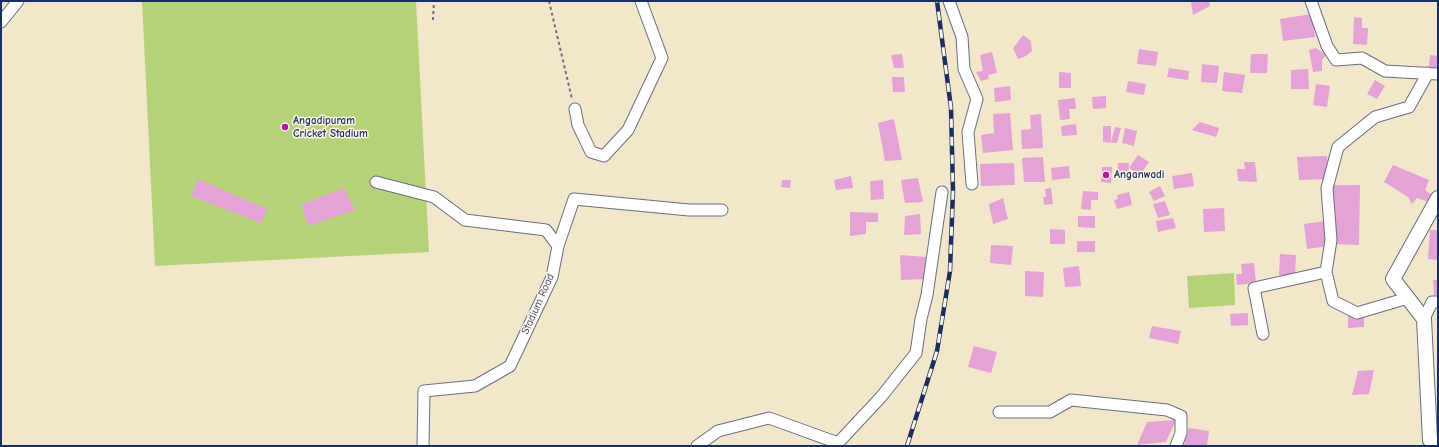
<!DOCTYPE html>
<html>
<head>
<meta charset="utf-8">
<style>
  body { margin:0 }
  #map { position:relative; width:1439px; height:447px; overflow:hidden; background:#f2e7cb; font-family:"Comic Neue",sans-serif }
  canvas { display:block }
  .frame { position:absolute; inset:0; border:2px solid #1b2f5e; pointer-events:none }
</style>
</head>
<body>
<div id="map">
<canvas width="1439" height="447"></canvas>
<div class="frame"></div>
</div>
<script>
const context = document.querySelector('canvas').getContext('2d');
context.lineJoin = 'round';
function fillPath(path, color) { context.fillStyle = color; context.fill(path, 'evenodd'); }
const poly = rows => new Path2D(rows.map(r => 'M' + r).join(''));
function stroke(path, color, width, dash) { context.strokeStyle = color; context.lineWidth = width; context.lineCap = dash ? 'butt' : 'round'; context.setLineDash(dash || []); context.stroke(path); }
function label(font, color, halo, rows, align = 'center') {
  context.font = font + ' "Comic Neue",sans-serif'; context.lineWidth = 3; context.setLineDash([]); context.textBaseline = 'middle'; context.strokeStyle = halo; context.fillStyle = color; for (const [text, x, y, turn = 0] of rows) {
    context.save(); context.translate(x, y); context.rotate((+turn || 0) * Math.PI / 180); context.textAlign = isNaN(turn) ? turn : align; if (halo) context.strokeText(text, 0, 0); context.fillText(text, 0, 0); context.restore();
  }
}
const green = poly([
  [142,1,416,1,429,252,155,266],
  [1234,273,1235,305,1189,308,1187,276]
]);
const building = poly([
  [1191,1,1209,1,1210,6,1193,15],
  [1312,14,1315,37,1283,41,1280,19],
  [1354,17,1362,18,1362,28,1368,28,1367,45,1353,44],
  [1023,35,1031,41,1032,51,1026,56,1018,59,1013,48],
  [1316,48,1326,55,1322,60,1322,71,1313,72,1309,50],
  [1139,49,1158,52,1156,66,1137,64],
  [992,52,997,73,988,75,989,79,981,81,976,72,983,71,980,55],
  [902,54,904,68,894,68,891,55],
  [1251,54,1268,54,1267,73,1250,73],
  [1430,55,1438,56,1438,68,1429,67],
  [1202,64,1219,66,1217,83,1201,82],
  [1169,68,1189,71,1188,80,1167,77],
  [1308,69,1309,89,1291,89,1291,70],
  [1059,72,1071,73,1071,88,1059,88],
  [1224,72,1245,75,1242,93,1222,91],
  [892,77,904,77,905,92,893,92],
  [1375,80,1385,86,1377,99,1367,94],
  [1128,81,1146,84,1144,95,1126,92],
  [1316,84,1330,86,1327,107,1313,105],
  [1010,86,1011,100,995,102,994,88],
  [1106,96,1106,108,1093,109,1092,97],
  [1075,98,1076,109,1069,109,1070,119,1060,120,1058,100],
  [1010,113,1013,150,983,153,981,135,994,133,993,114],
  [1041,114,1043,148,1022,149,1021,130,1031,129,1030,115],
  [894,119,902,160,885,161,878,123],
  [1200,122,1219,128,1216,137,1192,130],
  [1076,124,1077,135,1062,136,1061,126],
  [1103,126,1111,126,1111,142,1115,127,1121,128,1117,143,1103,142],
  [1125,128,1137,131,1134,146,1122,143],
  [1138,155,1149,162,1140,175,1129,168],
  [1327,156,1329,179,1299,180,1297,157],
  [1043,157,1045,182,1024,182,1022,158],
  [1244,162,1255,162,1257,182,1238,181,1237,169,1245,169],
  [1014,163,1015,185,981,186,980,164],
  [1118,163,1129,163,1128,178,1117,177],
  [1393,165,1429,180,1425,190,1433,196,1429,202,1417,198,1412,204,1408,197,1384,182],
  [1069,166,1070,178,1052,180,1051,168],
  [1102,167,1112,167,1111,183,1101,182],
  [1192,173,1194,186,1174,189,1172,176],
  [851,176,853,188,836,190,834,180],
  [918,178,923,202,905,203,901,180],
  [198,179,267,209,261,223,191,196],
  [782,180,791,180,790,188,781,187],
  [883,180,884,199,871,200,870,181],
  [1333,185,1360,185,1359,245,1332,244],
  [1160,186,1165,196,1154,201,1149,192],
  [344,188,355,210,308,226,301,205],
  [1051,188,1053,204,1044,205,1043,197,1046,197,1045,189],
  [1083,191,1098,192,1098,200,1091,200,1091,210,1081,209],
  [1129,192,1132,205,1117,209,1114,200,1118,199,1117,195],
  [1003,198,1008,219,993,224,989,204],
  [1165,201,1170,215,1158,218,1153,204],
  [1224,208,1225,231,1204,232,1203,209],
  [850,212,878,213,878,222,866,222,866,234,850,236],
  [920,214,921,234,904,235,905,216],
  [1078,216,1095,216,1095,228,1078,227],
  [1173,218,1176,228,1158,232,1156,221],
  [1325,221,1328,246,1307,249,1304,224],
  [1050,229,1065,230,1065,244,1050,244],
  [1430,230,1438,230,1438,260,1428,259],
  [1077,241,1095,241,1095,252,1077,252],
  [991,245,1013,246,1011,265,990,263],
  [1280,254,1296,255,1295,276,1279,275],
  [900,255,927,257,925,279,901,280],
  [1254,263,1256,283,1237,285,1236,274,1242,274,1241,264],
  [1079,266,1081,286,1065,287,1063,268],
  [1025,271,1044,272,1043,297,1025,296],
  [1433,280,1438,280,1438,295,1434,295],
  [1248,313,1248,325,1231,326,1230,314],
  [1348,314,1364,314,1364,327,1348,328],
  [1152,326,1181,331,1178,344,1149,338],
  [974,346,997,352,991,373,968,367],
  [1374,370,1369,394,1352,395,1358,371],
  [1176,420,1166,442,1137,445,1147,422],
  [1189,428,1209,431,1207,446,1184,445]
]);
const path = poly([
  [549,1,572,99],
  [433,20,434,1]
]);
const minor = poly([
  [949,1,962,37,964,69,977,99,968,132,972,184],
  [1311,1,1327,46,1336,60,1362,58,1385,71,1438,74],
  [1,22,18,1],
  [575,109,578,125,591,152,604,156,628,130,662,58,641,1],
  [376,182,434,197,465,220,546,230,558,246,552,277,510,366,475,386,424,391,423,446],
  [558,246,574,199,689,210,722,210],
  [1408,298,1357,313,1333,301,1326,272,1331,240,1327,188,1338,147,1375,117,1409,107,1428,73],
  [1424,319,1432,302,1438,302],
  [1263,334,1254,288,1326,272],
  [999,412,1050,412,1071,400,1167,410,1181,416,1181,433,1176,446],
  [697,446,718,431,769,418,838,443,881,397,916,353,921,319,927,295,942,192]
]);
const tertiary = poly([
  [1438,198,1393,279,1424,319,1430,440,1438,444]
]);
const rail = poly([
  [907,446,937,351,950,271,953,191,951,108,937,1]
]);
const markers = [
  [285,127,4,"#b5179e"],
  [1106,175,4,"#b5179e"]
];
const poiNames = [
  ["Angadipuram",293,121],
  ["Cricket Stadium",293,134],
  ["Anganwadi",1114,175]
];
const streetNames = [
  ["Stadium Road",538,304,-66]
];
fillPath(green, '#b5d278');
fillPath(building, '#e4a2d6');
stroke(minor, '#666f84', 13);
stroke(tertiary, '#666f84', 16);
stroke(path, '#666f84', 2, [3, 3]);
stroke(minor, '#fff', 11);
stroke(tertiary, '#fff', 14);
stroke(rail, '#1b2f5e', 4.5);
stroke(rail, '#fcf5e5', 3, [9]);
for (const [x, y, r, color] of markers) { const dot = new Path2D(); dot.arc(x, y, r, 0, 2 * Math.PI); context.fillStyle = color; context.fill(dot); stroke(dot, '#fcf5e5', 1.5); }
label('bold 11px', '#1b2f5e', '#fcf5e5', poiNames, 'left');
label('11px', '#1b2f5e', '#fcf5e5', streetNames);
</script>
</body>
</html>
